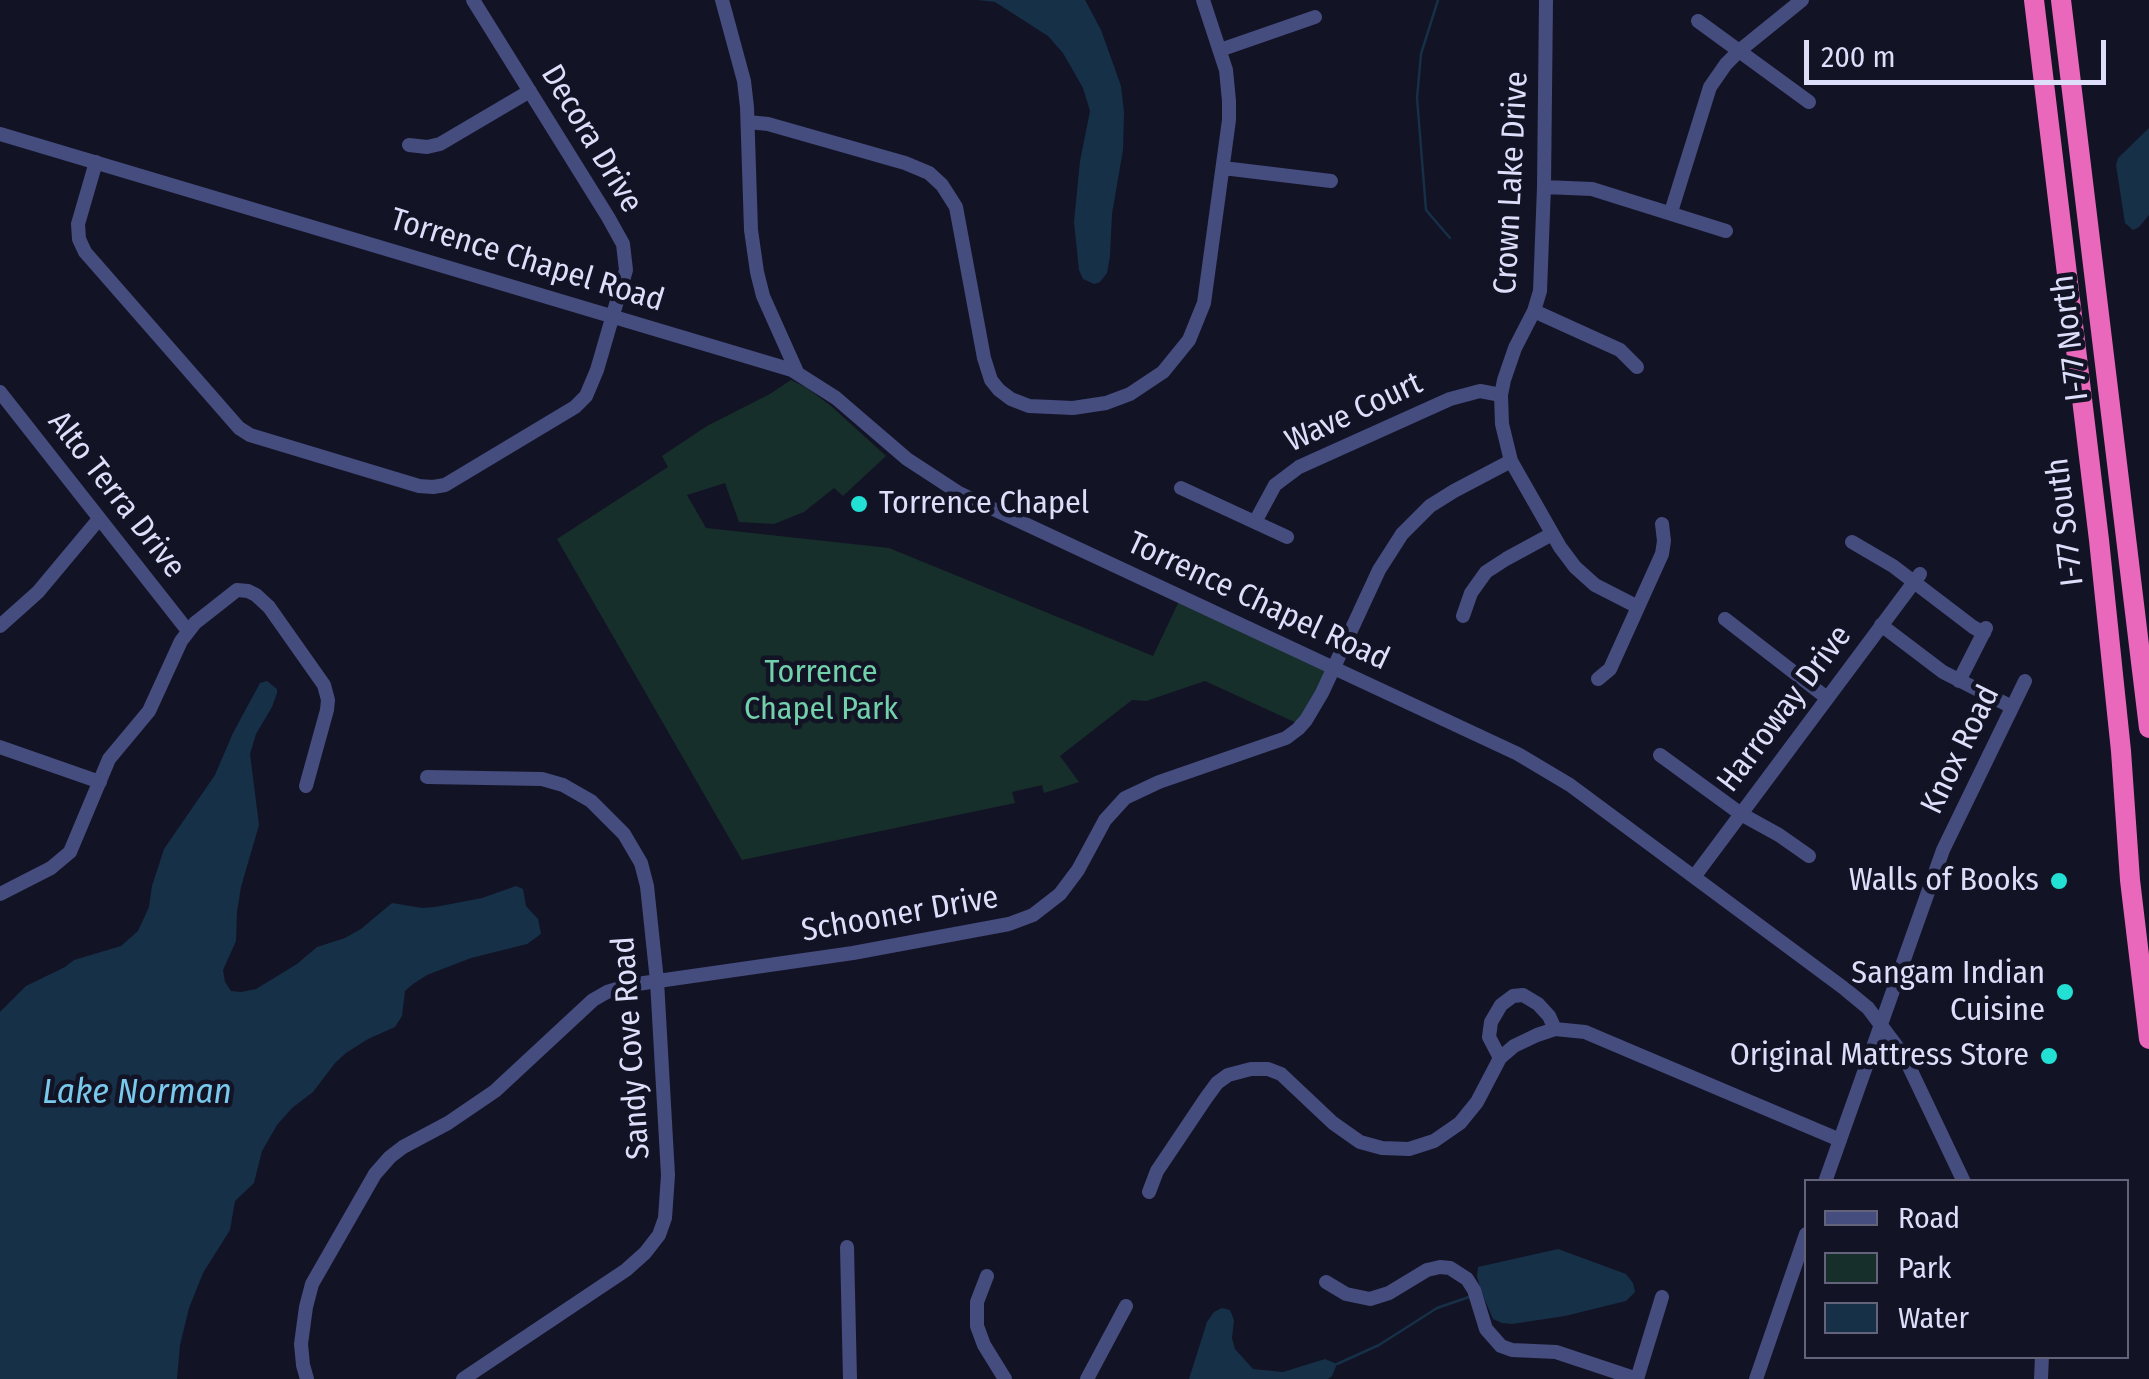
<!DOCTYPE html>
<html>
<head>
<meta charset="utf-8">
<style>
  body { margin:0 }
  #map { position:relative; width:2149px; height:1379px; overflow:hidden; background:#131326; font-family:"Fira Sans Condensed",sans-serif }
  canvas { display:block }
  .legend { position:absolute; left:1804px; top:1179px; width:325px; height:180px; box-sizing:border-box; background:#131326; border:2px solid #63647b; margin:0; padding:12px 18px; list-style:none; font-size:30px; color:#dcdefa }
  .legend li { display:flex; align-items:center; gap:20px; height:50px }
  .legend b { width:50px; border:2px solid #63647b }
  .scale { position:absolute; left:1804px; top:40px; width:302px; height:45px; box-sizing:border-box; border:5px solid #dcdefa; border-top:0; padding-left:12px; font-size:30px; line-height:35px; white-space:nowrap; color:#dcdefa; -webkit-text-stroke:8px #131326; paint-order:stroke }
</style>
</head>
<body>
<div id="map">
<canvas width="2149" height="1379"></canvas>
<ul class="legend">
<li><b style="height:12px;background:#454c7e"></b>Road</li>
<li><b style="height:28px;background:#172f2a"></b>Park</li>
<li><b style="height:28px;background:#163047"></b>Water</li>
</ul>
<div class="scale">200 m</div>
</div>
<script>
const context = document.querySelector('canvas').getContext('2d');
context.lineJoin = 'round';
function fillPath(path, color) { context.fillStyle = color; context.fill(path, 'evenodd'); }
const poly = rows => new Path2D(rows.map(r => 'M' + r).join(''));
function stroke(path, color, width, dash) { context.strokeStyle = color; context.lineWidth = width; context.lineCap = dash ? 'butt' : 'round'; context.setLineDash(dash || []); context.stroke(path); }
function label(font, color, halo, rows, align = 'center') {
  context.font = font + ' "Fira Sans Condensed",sans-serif'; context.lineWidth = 9; context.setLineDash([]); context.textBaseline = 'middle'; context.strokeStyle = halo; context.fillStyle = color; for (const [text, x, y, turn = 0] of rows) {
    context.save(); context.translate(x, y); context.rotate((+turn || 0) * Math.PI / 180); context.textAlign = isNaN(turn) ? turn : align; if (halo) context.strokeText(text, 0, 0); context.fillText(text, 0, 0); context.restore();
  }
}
const green = poly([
  [791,380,807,388,831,406,886,456,843,496,834,488,804,512,774,524,739,522,725,483,687,495,706,528,889,548,1153,656,1181,597,1334,667,1301,725,1205,681,1146,701,1132,700,1060,756,1079,782,1044,793,1042,785,1012,792,1015,803,742,860,557,539,668,467,662,456,707,426,770,394]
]);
const water = poly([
  [978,0,1085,0,1101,30,1121,86,1124,112,1123,150,1112,214,1110,256,1107,273,1100,282,1094,284,1083,279,1079,270,1074,222,1080,161,1090,111,1083,88,1063,53,1048,36,995,2],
  [2149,128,2149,215,2139,227,2133,230,2125,223,2116,165,2118,158],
  [267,681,277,689,277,693,272,707,256,734,250,754,259,825,241,887,237,912,236,941,223,970,225,982,231,991,241,992,256,989,297,964,317,947,345,938,361,929,392,903,422,908,435,907,482,898,516,886,523,889,526,906,538,919,541,934,527,944,471,958,427,975,413,984,405,991,402,1016,395,1027,368,1039,346,1053,335,1063,313,1092,292,1108,277,1125,262,1151,254,1183,235,1201,230,1230,203,1273,189,1308,180,1345,177,1379,0,1379,0,1012,26,986,65,967,74,960,121,946,138,931,149,907,152,886,164,849,215,775,233,733,260,683],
  [1558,1249,1626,1274,1633,1283,1635,1292,1626,1301,1565,1316,1512,1324,1502,1323,1493,1319,1481,1291,1477,1276,1478,1267],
  [1222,1308,1230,1310,1234,1320,1232,1338,1235,1349,1253,1369,1283,1372,1325,1359,1337,1364,1332,1376,1328,1379,1189,1379,1207,1322,1214,1312]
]);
const stream = poly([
  [1438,0,1421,54,1417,98,1426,210,1450,238],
  [1337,1364,1379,1345,1437,1308,1472,1296]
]);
const minor = poly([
  [722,0,744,81,747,107,751,230,757,272,763,296,797,372],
  [1546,0,1544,187,1540,291,1534,311,1515,348,1504,380,1501,395,1502,424,1511,461,1560,547,1575,567,1595,585,1638,607],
  [1698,21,1809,102],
  [1220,50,1315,17],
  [748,122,768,124,905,163,929,173,942,185,956,207,984,358,991,380,999,390,1011,399,1029,406,1073,408,1106,403,1130,394,1163,372,1189,340,1204,303,1229,120,1229,101,1226,70,1203,0],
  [0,134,792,370,836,398,907,459,959,493,1518,754,1570,785,1845,989,1868,1008,1904,1056,1964,1182],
  [409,145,427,147,440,144,530,91],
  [96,162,78,224,79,239,85,252,239,428,250,435,419,486,433,487,445,485,575,407,586,396,597,370,626,270,623,244,608,217,473,0],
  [1223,168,1331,181],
  [1544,187,1592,189,1726,231],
  [1671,212,1710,87,1726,64,1739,51,1802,0],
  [1534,311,1620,350,1637,367],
  [0,392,188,631],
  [1181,488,1287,537],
  [1255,522,1275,485,1299,467,1450,399,1480,391,1501,395],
  [1852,542,1893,566,1973,627,1984,633],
  [1463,616,1471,593,1486,572,1506,559,1552,534],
  [1725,619,1827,698],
  [1881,625,1943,672,2012,707],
  [0,626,38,592,99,519],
  [1598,679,1610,669,1662,554,1664,541,1662,524],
  [1959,681,1986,628],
  [0,747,100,782],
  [1660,755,1741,814,1779,835,1809,856],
  [427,777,542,779,563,785,591,801,624,834,641,863,647,886,657,981,668,1175,665,1218,659,1235,645,1253,626,1270,463,1379],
  [1694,877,1920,574],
  [0,894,51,868,70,852,109,759,149,711,181,641,195,623,237,590,248,591,256,595,269,607,324,685,328,700,327,710,306,786],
  [1500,1058,1489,1037,1491,1022,1501,1005,1513,996,1523,995,1538,1004,1549,1016,1555,1029],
  [1825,1182,1943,850,2025,681],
  [1149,1192,1157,1171,1206,1098,1217,1083,1228,1075,1251,1069,1268,1069,1281,1074,1333,1123,1360,1142,1382,1148,1409,1149,1434,1141,1460,1123,1477,1102,1500,1058,1514,1046,1537,1035,1555,1029,1585,1032,1840,1140],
  [847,1247,850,1379],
  [987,1276,977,1302,977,1326,984,1345,1005,1379],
  [1326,1282,1346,1294,1370,1299,1389,1293,1427,1270,1440,1267,1450,1268,1467,1279,1474,1290,1486,1329,1501,1346,1512,1350,1556,1352,1637,1379,1662,1297],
  [307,1379,303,1365,301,1344,306,1307,312,1284,375,1174,390,1157,403,1147,448,1123,495,1091,593,1000,607,992,630,985,853,953,1009,924,1033,915,1060,894,1078,870,1105,820,1125,798,1159,782,1286,738,1298,729,1306,720,1322,693,1379,570,1402,534,1430,506,1454,491,1511,461],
  [1087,1379,1126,1306],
  [1756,1379,1806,1234],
  [2041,1379,2042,1356]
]);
const highway = poly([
  [2034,0,2099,540,2121,751,2130,880,2149,1039],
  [2061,0,2149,728]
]);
const markers = [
  [859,504,10,"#23e0d4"],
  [2059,881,10,"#23e0d4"],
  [2065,992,10,"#23e0d4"],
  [2049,1056,10,"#23e0d4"]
];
const streetNames = [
  ["Decora Drive",591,139,59],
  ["Crown Lake Drive",1512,183,-87],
  ["Torrence Chapel Road",527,261,17],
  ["I-77 North",2071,338,-97],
  ["Wave Court",1354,413,-25],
  ["Alto Terra Drive",116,495,52],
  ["I-77 South",2066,522,-97],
  ["Torrence Chapel Road",1258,602,25],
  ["Harroway Drive",1785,709,-53],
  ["Knox Road",1961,750,-64],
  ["Schooner Drive",900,915,-10],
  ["Sandy Cove Road",632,1048,-94]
];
const poiNames = [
  ["Torrence Chapel",879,504,"left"],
  ["Walls of Books",2039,881],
  ["Sangam Indian",2045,974],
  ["Cuisine",2045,1011],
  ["Original Mattress Store",2029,1056]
];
const parkNames = [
  ["Torrence",821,673],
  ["Chapel Park",821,710]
];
const waterNames = [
  ["Lake Norman",137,1093]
];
fillPath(green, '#172f2a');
fillPath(water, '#163047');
stroke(stream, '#163047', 2.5);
stroke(minor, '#454c7e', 14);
stroke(highway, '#ea68bb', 20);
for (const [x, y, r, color] of markers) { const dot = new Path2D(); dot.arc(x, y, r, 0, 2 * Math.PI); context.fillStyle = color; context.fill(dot); stroke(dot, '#131326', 4); }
label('32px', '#dcdefa', '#131326', streetNames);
label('32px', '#dcdefa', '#131326', poiNames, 'right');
label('32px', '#72d1aa', '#131326', parkNames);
label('italic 35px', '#78c9ec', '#131326', waterNames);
</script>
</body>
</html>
